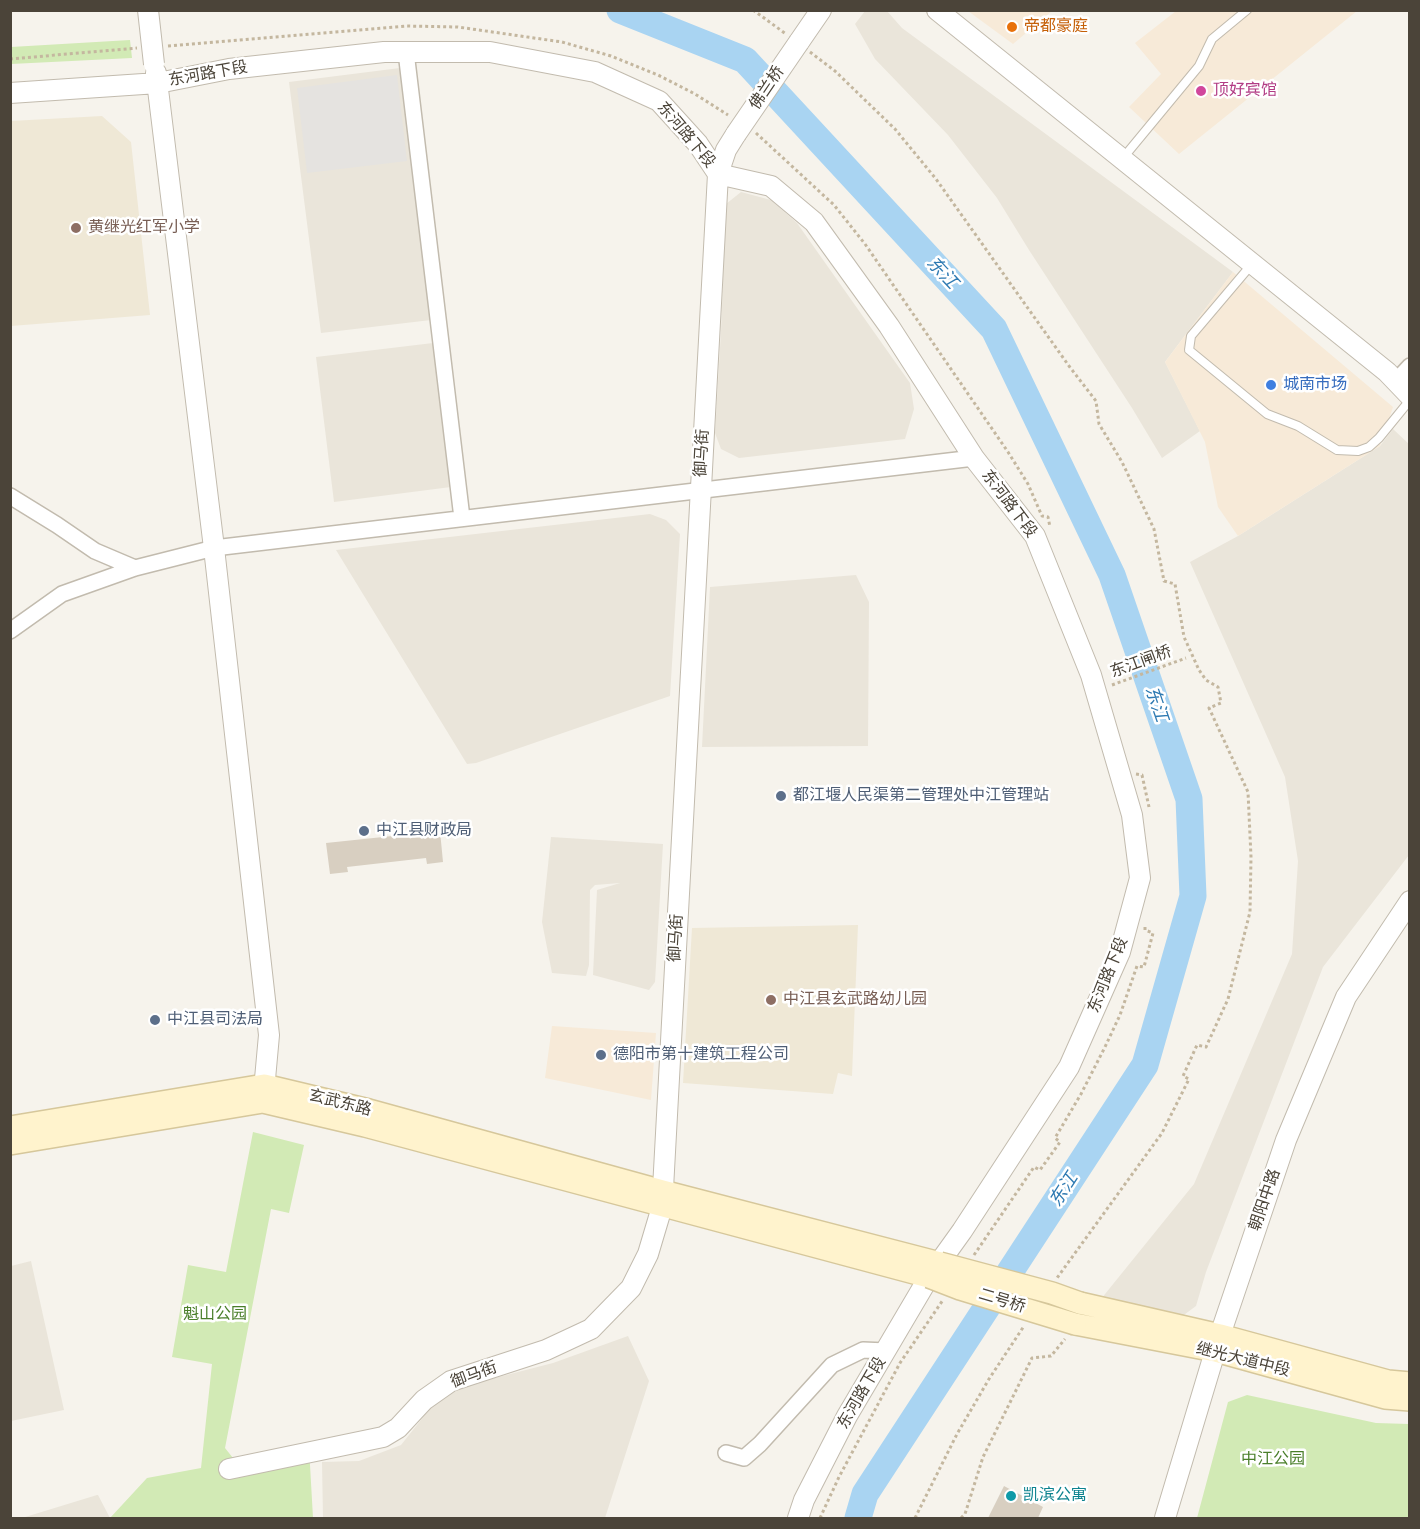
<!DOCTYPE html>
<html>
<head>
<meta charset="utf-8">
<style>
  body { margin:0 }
  #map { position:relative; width:1420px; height:1529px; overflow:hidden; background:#f6f3ec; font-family:"Fira Sans Condensed",sans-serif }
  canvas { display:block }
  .frame { position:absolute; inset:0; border:12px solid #4b4439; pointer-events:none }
</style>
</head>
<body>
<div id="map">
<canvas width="1420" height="1529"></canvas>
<div class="frame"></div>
</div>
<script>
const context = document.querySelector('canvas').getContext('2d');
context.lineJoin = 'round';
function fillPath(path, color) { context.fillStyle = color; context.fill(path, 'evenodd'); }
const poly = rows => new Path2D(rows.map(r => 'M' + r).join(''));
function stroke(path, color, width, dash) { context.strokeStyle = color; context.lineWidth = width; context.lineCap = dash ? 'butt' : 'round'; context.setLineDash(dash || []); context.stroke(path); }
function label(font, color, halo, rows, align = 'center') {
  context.font = font + ' "Fira Sans Condensed","Noto Sans SC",sans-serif'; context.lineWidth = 5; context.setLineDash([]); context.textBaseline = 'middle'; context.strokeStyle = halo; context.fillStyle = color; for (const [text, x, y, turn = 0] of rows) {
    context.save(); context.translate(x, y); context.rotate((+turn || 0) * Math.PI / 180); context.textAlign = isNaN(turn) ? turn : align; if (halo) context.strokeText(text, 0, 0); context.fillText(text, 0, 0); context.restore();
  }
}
const residential = poly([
  [865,11,887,11,902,28,1233,272,1165,362,1200,431,1162,458,1132,408,1029,250,997,198,948,135,875,59,855,24],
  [400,68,431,320,321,333,289,82],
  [741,192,771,200,797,223,910,383,914,409,905,439,739,458,721,449,715,433,721,331,726,204],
  [433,343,451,487,334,502,316,357],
  [1393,429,1410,445,1409,855,1323,967,1206,1272,1196,1306,1177,1320,1101,1299,1194,1184,1292,954,1298,861,1285,777,1190,562,1238,536,1380,446],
  [650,514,666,520,680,534,670,696,476,763,467,764,336,550],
  [856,575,869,602,868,746,702,747,710,587],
  [551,837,663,844,655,982,649,990,593,975,597,890,620,883,595,885,590,890,589,965,586,976,552,973,542,922],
  [31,1261,64,1410,11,1421,11,1266],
  [628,1336,649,1381,605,1518,323,1518,322,1462,359,1461,401,1445,444,1391,553,1363],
  [98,1495,110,1518,22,1518,97,1495]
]);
const commercial = poly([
  [968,11,1052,11,1013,44],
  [1176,11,1357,11,1179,154,1129,107,1161,74,1135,43],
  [1233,272,1393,407,1380,446,1238,536,1218,507,1205,442,1165,362],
  [552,1026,656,1033,651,1100,545,1078]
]);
const education = poly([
  [102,116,131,142,150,315,11,326,11,121],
  [858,925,852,1076,838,1073,833,1094,683,1083,692,928]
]);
const green = poly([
  [130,40,132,58,11,64,11,47],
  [253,1132,304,1145,289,1213,271,1209,225,1448,233,1458,309,1447,313,1518,110,1518,147,1478,201,1468,212,1364,172,1357,188,1265,226,1272],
  [1247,1395,1376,1423,1409,1424,1409,1518,1197,1518,1228,1402]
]);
const parking = poly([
  [397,75,407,161,307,173,297,88]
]);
const river = poly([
  [620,10,745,60,994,329,1112,575,1189,799,1193,896,1145,1065,865,1494,858,1518]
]);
const building = poly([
  [440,831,443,862,427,864,426,858,347,867,348,872,330,874,326,843],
  [1004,1486,1043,1507,1038,1518,988,1518]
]);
const path = poly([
  [753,10,786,34],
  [168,46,406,26,458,27,562,42,611,56,658,75,695,94,728,115],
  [810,52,835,71,895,129,936,179,1069,366,1096,401,1099,424,1122,462,1154,529,1164,581,1175,584,1184,637,1199,670,1206,680,1218,687,1221,703,1209,708,1248,792,1251,857,1250,912,1228,999,1206,1047,1197,1045,1183,1076,1189,1079,1162,1133,1057,1278],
  [10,59,137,48],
  [756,133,834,205,865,244,1008,452,1028,484,1042,516,1048,517,1050,527],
  [1112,685,1186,658],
  [1136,774,1142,775,1149,807],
  [974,1255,1034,1167,1040,1170,1060,1142,1055,1138,1081,1094,1105,1047,1120,1015,1137,966,1144,967,1153,933,1145,930,1145,927],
  [820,1518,839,1477,900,1363,943,1300],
  [915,1518,957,1434,989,1379,1024,1326],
  [961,1518,965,1514,983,1457,1032,1358,1051,1356,1065,1339]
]);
const service = poly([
  [1123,158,1199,66,1212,39,1247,10],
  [1252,264,1191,336,1189,350,1267,414,1298,426,1337,450,1358,451,1369,447,1379,438,1410,400]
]);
const minor = poly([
  [406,52,462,518],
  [1396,381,1410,366],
  [10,496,57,525,95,551,135,568],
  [10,631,62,594,135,568,214,548,974,458],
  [726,1453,744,1458,760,1444,832,1365,863,1350,886,1351]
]);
const tertiary = poly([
  [937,10,1387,372,1410,396],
  [799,42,821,10],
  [156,73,214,548,269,1035,263,1101],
  [10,93,158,83,229,69,384,52,490,52,595,72,659,101,698,144,718,174,771,186,814,222,889,326,974,458,1035,536,1091,675,1132,815,1140,878,1120,952,1069,1067,962,1231,929,1277,847,1416,804,1500,798,1518],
  [229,1469,383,1437,398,1428,424,1400,451,1381,546,1350,591,1329,631,1288,648,1254,662,1207,718,174,726,150,736,134],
  [1165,1518,1220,1335,1286,1140,1346,997,1410,901]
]);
const secondary = poly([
  [10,1127,264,1085,369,1110,663,1191,940,1263],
  [10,1144,263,1102,365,1126,929,1277],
  [1080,1303,1220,1335,1388,1381,1410,1383],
  [1075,1324,1215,1351,1385,1398,1410,1400]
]);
const tertiaryBridge = poly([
  [148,10,154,64],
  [736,134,799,42]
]);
const secondaryBridge = poly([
  [940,1263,1052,1293,1080,1303],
  [929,1277,960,1289,1075,1324]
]);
const markers = [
  [1012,27,6,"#e8710a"],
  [1201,91,6,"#d1479c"],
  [76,228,6,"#8d6e63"],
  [1271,385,6,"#3f7fe0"],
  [781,796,6,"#5c6f8a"],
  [364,831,6,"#5c6f8a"],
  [771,1000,6,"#8d6e63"],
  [155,1020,6,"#5c6f8a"],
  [601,1055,6,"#5c6f8a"],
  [1011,1496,6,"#0f9aa8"]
];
const foodNames = [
  ["帝都豪庭",1024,27]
];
const streetNames = [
  ["东河路下段",208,74,-10],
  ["佛兰桥",767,88,-56],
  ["东河路下段",686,135,50],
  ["御马街",702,453,-87],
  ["东河路下段",1009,504,53],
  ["东江闸桥",1141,662,-20],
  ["御马街",676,938,-87],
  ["东河路下段",1108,975,-68],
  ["玄武东路",340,1103,14],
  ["朝阳中路",1265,1200,-71],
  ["二号桥",1002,1301,17],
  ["继光大道中段",1243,1360,14],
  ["御马街",474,1375,-20],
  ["东河路下段",862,1393,-60]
];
const hotelNames = [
  ["顶好宾馆",1213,91]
];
const educationNames = [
  ["黄继光红军小学",88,228],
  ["中江县玄武路幼儿园",783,1000]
];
const shopNames = [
  ["城南市场",1283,385]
];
const serviceNames = [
  ["都江堰人民渠第二管理处中江管理站",793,796],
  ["中江县财政局",376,831],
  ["中江县司法局",167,1020],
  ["德阳市第十建筑工程公司",613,1055]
];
const parkNames = [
  ["魁山公园",215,1315],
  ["中江公园",1273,1460]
];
const cultureNames = [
  ["凯滨公寓",1023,1496]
];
const waterNames = [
  ["东江",942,273,47],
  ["东江",1156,704,71],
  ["东江",1064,1190,-57]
];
fillPath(residential, '#eae5da');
fillPath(commercial, '#f7ead8');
fillPath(education, '#efe8d6');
fillPath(green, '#d2eab5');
fillPath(parking, '#e5e3e0');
stroke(river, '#a9d4f2', 27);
fillPath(building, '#d8cfc1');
stroke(service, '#c2bbae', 10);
stroke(minor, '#c2bbae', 18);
stroke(tertiary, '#c2bbae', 22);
stroke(secondary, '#d6c79b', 24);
stroke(path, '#c4b79f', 3, [3, 3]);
stroke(service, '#fff', 8);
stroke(minor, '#fff', 15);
stroke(tertiary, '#fff', 20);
stroke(secondary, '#fff3cd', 21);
stroke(tertiaryBridge, '#c2bbae', 22, []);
stroke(secondaryBridge, '#d6c79b', 24, []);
stroke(tertiaryBridge, '#fff', 20);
stroke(secondaryBridge, '#fff3cd', 21);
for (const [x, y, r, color] of markers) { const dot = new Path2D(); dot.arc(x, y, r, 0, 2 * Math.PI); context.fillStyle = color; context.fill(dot); stroke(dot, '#fff', 2); }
label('16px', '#c56008', '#fff', foodNames, 'left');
label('16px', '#4b4439', '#fff', streetNames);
label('16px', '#b23c85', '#fff', hotelNames, 'left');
label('16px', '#785e54', '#fff', educationNames, 'left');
label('16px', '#366cbe', '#fff', shopNames, 'left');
label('16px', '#4e5e75', '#fff', serviceNames, 'left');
label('16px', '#4a7f2a', '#fff', parkNames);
label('16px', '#0d838f', '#fff', cultureNames, 'left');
label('italic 18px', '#2e7ab2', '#fff', waterNames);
</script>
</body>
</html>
